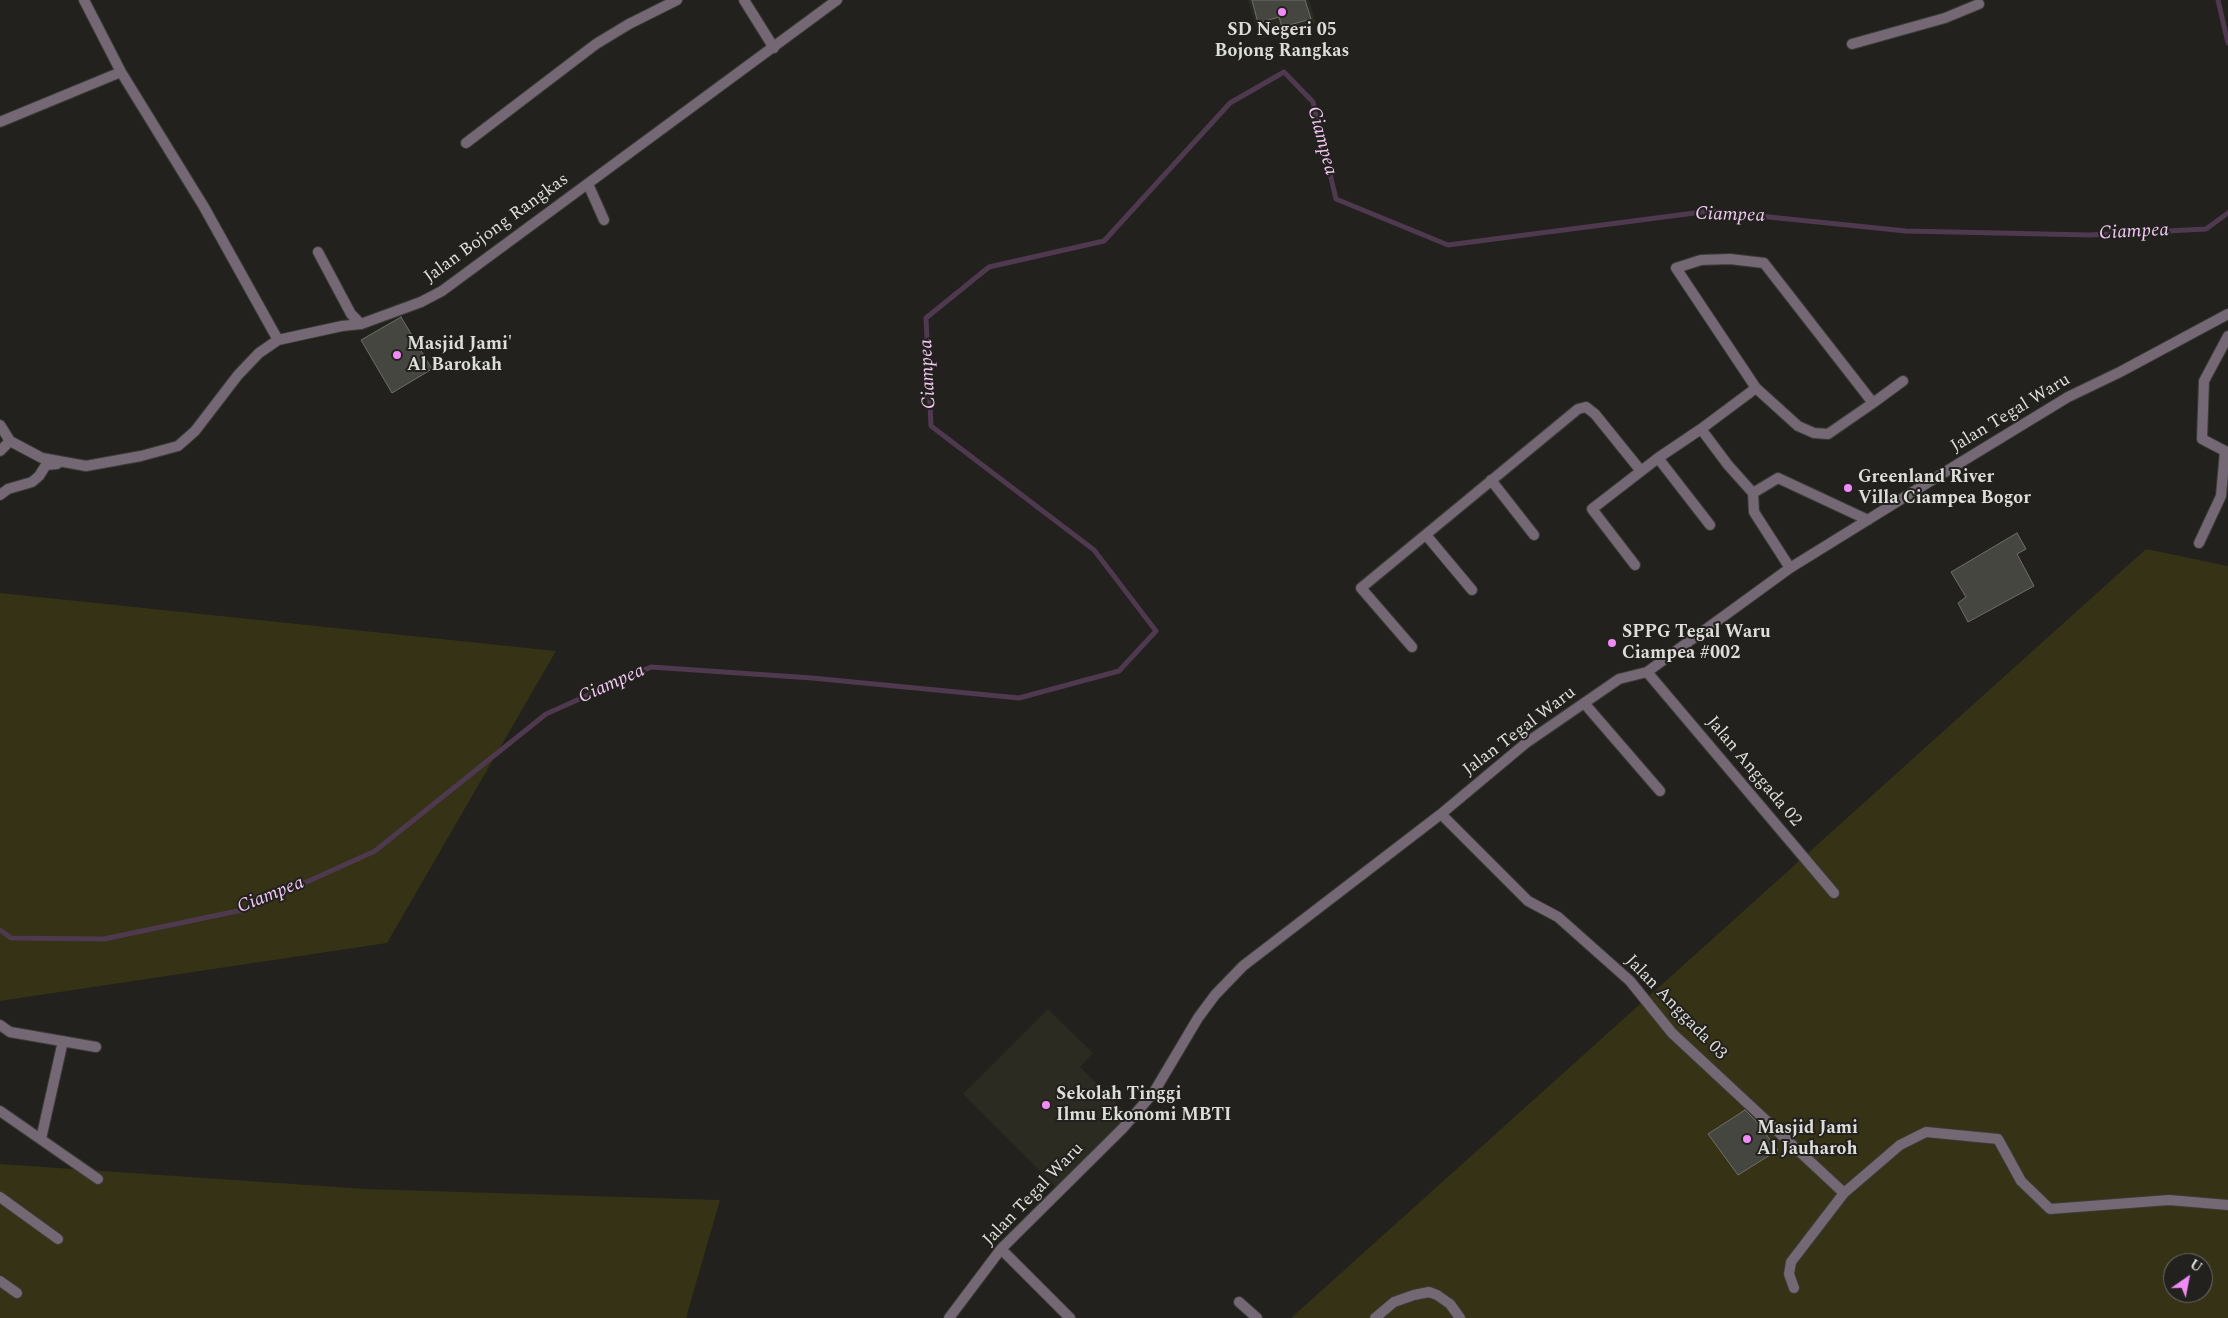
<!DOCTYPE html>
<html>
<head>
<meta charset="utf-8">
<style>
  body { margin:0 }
  #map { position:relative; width:2228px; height:1318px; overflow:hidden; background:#22211d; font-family:Spectral,serif }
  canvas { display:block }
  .north { position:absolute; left:2163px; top:1253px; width:50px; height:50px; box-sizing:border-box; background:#22211d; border:1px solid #6d6c69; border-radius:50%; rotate:33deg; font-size:14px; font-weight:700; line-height:20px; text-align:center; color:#ddddda }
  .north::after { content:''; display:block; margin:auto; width:18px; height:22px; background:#f08bf5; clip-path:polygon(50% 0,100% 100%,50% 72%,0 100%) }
</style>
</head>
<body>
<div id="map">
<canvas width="2228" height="1318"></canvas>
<div class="north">U</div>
</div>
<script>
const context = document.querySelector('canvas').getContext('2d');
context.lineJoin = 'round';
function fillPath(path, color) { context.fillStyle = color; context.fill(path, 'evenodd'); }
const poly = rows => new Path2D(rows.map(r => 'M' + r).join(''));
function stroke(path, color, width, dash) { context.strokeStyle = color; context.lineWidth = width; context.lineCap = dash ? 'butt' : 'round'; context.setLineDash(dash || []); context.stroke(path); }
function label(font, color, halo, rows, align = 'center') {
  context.font = font + ' Spectral,serif'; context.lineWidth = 4; context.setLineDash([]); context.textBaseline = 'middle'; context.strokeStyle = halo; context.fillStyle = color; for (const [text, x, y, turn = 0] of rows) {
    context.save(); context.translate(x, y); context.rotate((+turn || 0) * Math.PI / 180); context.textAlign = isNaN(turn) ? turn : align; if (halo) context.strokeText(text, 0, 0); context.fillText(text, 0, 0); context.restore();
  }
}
const built = poly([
  [1248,0,1309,0,1316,23,1262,38,1258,33],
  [1048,1009,1093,1053,1080,1067,1129,1116,1057,1188,963,1094]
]);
const green = poly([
  [2146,549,2228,566,2228,1318,1291,1318],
  [2173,1263,2203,1263,2203,1293,2173,1293],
  [0,593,556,651,387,943,0,1001],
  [0,1164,366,1189,720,1200,686,1318,0,1318]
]);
const stream = poly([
  [2218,0,2228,43],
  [0,930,11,938,104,939,247,909,375,851,546,714,651,667,812,678,1019,698,1119,671,1156,631,1094,550,931,426,926,318,989,267,1104,241,1230,103,1284,72,1313,102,1336,199,1448,245,1710,211,1906,231,2090,235,2206,229,2228,213]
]);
const building = poly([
  [1252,0,1305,0,1311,19,1282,27,1279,17,1258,23,1252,0],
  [401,317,432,369,392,393,361,340,401,317],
  [2017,533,2026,549,2017,554,2034,586,1968,622,1958,603,1966,597,1951,572,2017,533],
  [1745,1110,1755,1120,1778,1150,1738,1175,1708,1134,1745,1110]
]);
const street = poly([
  [84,0,121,72,204,207,278,340],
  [744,0,774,48],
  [1852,44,1945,18,1979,4],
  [0,122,121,72],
  [466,143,596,44,629,24,677,0],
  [588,184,604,220],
  [318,252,351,314,361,324],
  [1730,259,1764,263,1873,403,1828,434,1814,433,1798,426,1756,388,1676,268,1701,260,1730,259],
  [1873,403,1903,381],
  [0,425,10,441],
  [1701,429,1756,388],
  [0,451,10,441,42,458,86,466,141,456,178,446,195,431,238,375,259,353,278,340,342,326,361,324,421,302,442,291,837,0],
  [1658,458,1710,525],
  [1491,480,1534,535],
  [1753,493,1754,512,1790,568],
  [0,495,8,489,32,482,39,476,46,465,57,464],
  [1426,535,1472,590],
  [2199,543,2221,496,2225,451,2202,439,2204,381,2228,336],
  [1635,565,1592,509,1658,458,1701,429,1728,465,1753,493,1778,478,1868,520],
  [1412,647,1361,588,1578,409,1586,407,1595,414,1641,471],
  [1647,672,1834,893],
  [1584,703,1660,791],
  [1441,814,1528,901,1558,917,1630,981,1672,1033,1844,1193,1900,1145,1926,1132,1998,1139,2021,1181,2050,1209,2169,1200,2228,1205],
  [0,1025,10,1032,96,1047],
  [0,1111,98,1179],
  [41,1139,63,1041],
  [0,1197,58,1239],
  [1001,1249,1070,1318],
  [0,1281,17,1293],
  [1794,1288,1789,1274,1791,1262,1844,1193],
  [1239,1302,1257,1318],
  [949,1318,1001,1249,1123,1128,1154,1092,1198,1018,1215,995,1243,966,1441,814,1526,743,1619,679,1647,672,1790,568,1958,464,2068,397,2120,372,2228,314],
  [1375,1318,1394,1302,1414,1295,1429,1292,1437,1295,1450,1304,1460,1318]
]);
const markers = [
  [1282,12,5,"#f08bf5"],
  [397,355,5,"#f08bf5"],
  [1848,488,5,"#f08bf5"],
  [1612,643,5,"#f08bf5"],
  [1046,1105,5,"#f08bf5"],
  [1747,1139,5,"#f08bf5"]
];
const poiNames = [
  ["SD Negeri 05",1282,31,"center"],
  ["Bojong Rangkas",1282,52,"center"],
  ["Masjid Jami'",407,345],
  ["Al Barokah",407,366],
  ["Greenland River",1858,478],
  ["Villa Ciampea Bogor",1858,499],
  ["SPPG Tegal Waru",1622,633],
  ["Ciampea #002",1622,654],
  ["Sekolah Tinggi",1056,1095],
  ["Ilmu Ekonomi MBTI",1056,1116],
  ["Masjid Jami",1757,1129],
  ["Al Jauharoh",1757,1150]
];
const streetNames = [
  ["Jalan Bojong Rangkas",497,229,-36],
  ["Jalan Tegal Waru",2011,414,-31],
  ["Jalan Tegal Waru",1520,732,-37],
  ["Jalan Anggada 02",1753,772,50],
  ["Jalan Anggada 03",1675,1008,46],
  ["Jalan Tegal Waru",1034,1195,-46]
];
const waterNames = [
  ["Ciampea",1321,141,75],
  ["Ciampea",1730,216,2],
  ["Ciampea",2134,233,-3],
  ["Ciampea",929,374,-93],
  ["Ciampea",612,685,-24],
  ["Ciampea",271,896,-22]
];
fillPath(built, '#2c2b21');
fillPath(green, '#353215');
stroke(stream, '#4e394f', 5);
fillPath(building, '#464641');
stroke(building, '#6f6f6a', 1);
stroke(street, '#3c3b37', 12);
stroke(street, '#736873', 10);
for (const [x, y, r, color] of markers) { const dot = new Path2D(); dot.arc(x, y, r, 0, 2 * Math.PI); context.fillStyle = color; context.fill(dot); stroke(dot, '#22211d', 2); }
label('bold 18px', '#ddddda', '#22211d', poiNames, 'left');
label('18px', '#ddddda', '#22211d', streetNames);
label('italic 19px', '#f3c8f4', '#22211d', waterNames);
</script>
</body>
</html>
